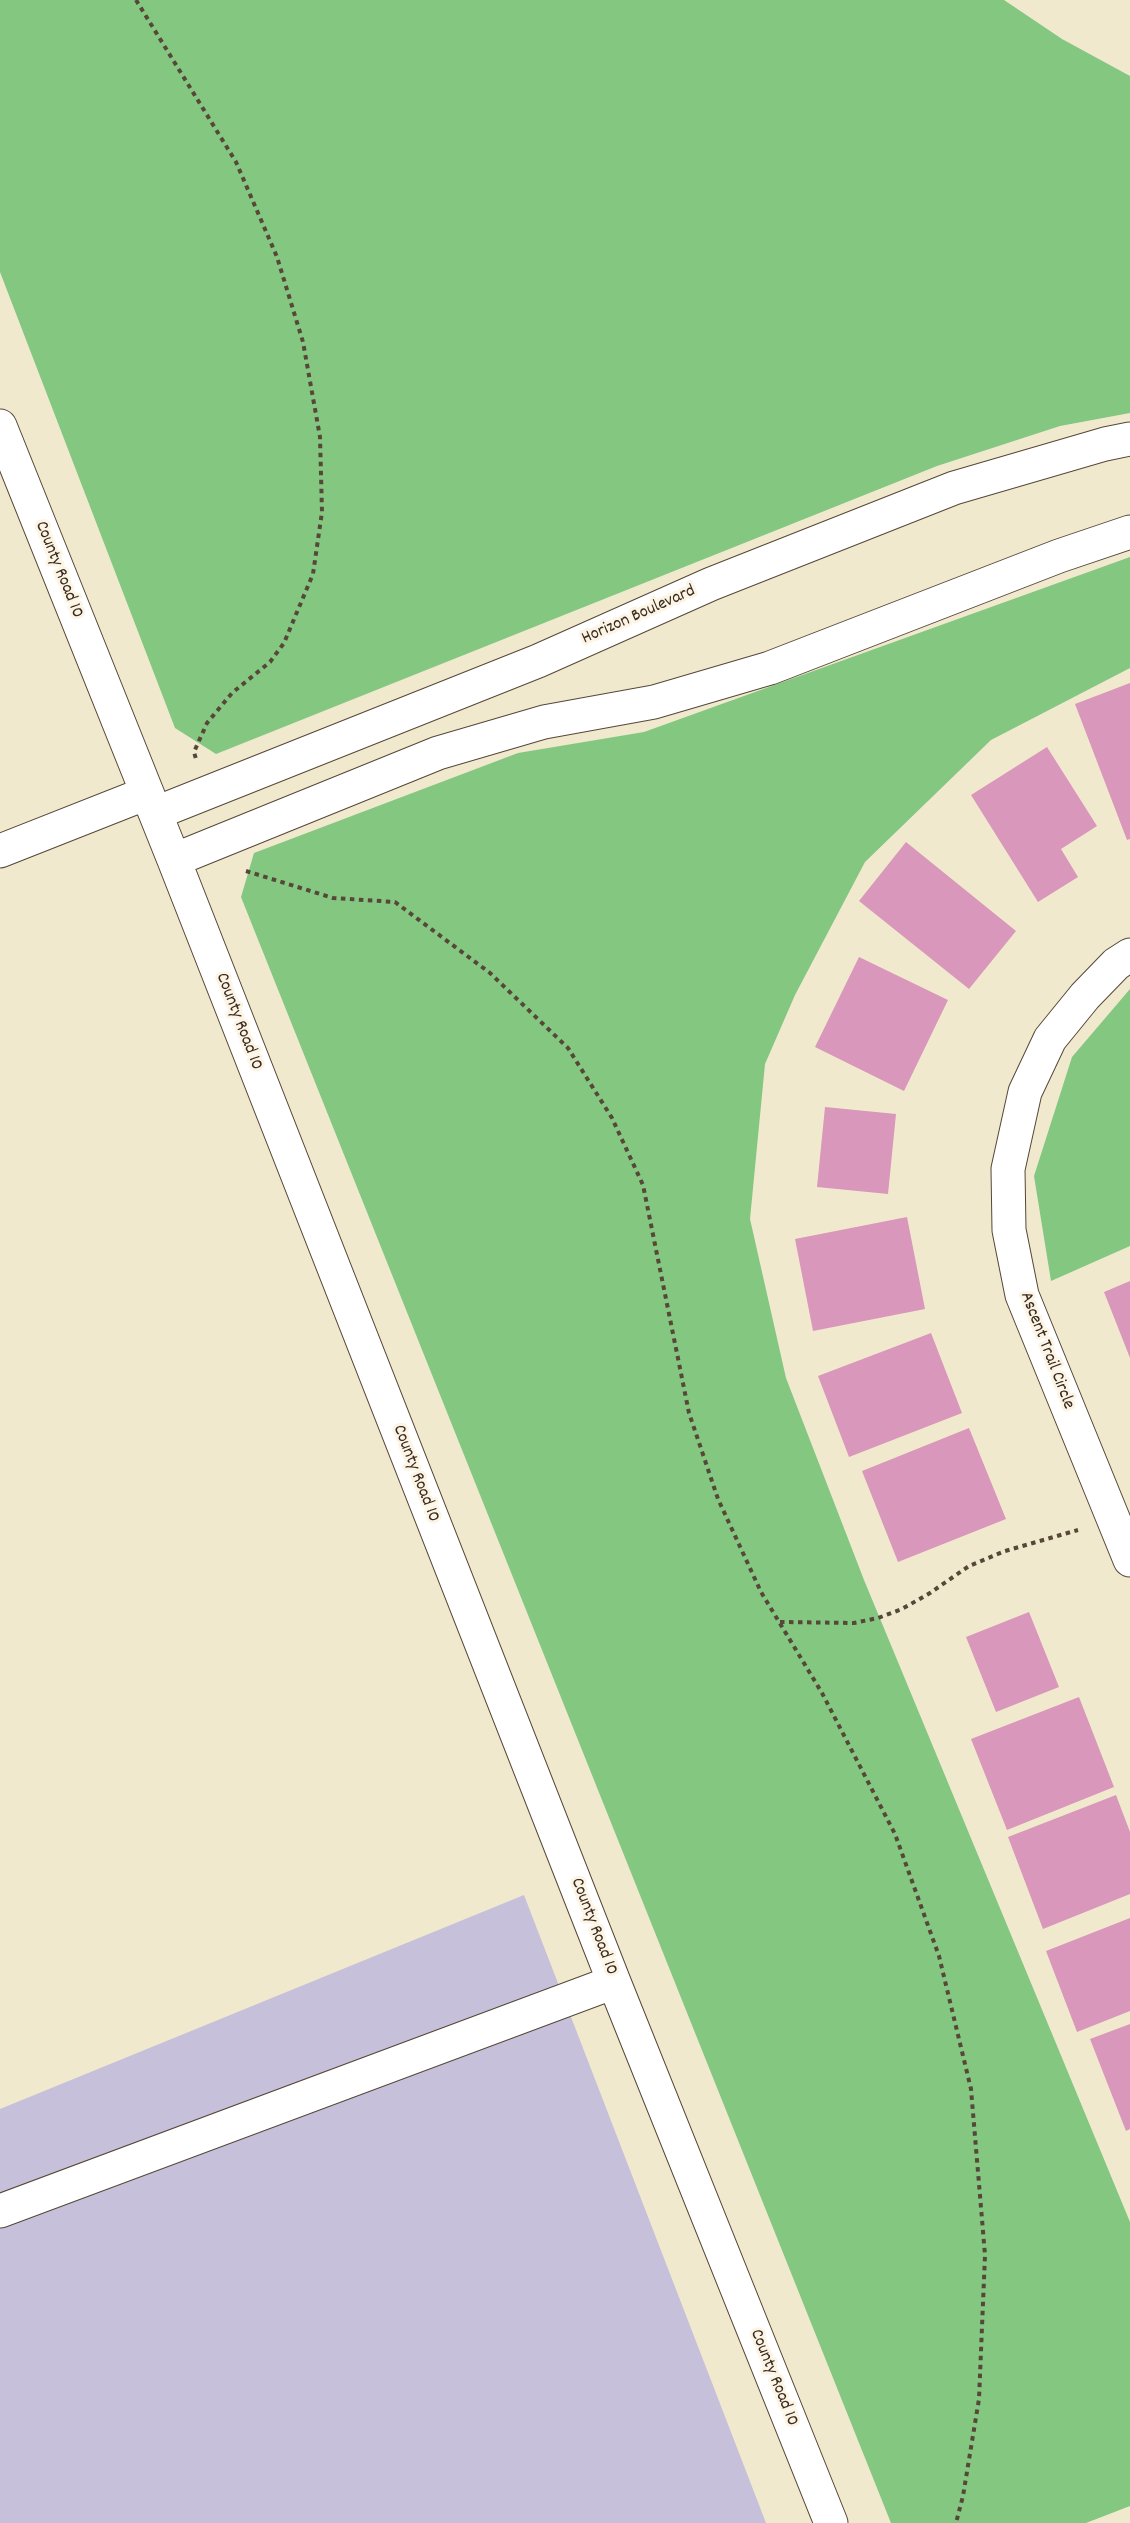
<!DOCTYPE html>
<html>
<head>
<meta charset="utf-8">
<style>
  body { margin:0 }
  canvas { display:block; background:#f0e9cd }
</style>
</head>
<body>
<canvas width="1130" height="2523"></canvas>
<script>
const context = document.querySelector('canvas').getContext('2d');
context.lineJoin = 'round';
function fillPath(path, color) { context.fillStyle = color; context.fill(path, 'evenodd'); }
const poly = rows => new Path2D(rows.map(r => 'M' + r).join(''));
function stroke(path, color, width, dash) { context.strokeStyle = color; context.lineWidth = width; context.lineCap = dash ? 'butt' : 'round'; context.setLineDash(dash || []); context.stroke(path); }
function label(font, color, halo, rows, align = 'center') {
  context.font = font + ' Dekko,sans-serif'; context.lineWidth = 6; context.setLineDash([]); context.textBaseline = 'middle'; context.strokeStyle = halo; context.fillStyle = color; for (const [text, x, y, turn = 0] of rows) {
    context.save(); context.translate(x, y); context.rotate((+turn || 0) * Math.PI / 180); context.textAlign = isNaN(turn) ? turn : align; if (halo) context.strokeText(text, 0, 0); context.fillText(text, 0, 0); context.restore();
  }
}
const industrial = poly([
  [524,1895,766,2523,0,2523,0,2109]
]);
const green = poly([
  [0,0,1004,0,1062,39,1130,76,1130,413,1060,426,937,466,216,754,175,728,0,272],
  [1130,557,1130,668,991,740,865,862,795,995,765,1064,750,1219,786,1378,864,1580,1130,2222,1130,2506,1086,2523,891,2523,241,897,254,853,518,753,644,732],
  [1130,989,1130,1246,1051,1281,1034,1176,1072,1057]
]);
const building = poly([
  [1130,683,1130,839,1127,840,1075,704],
  [1047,747,1097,826,1061,849,1078,877,1038,902,971,795],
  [906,842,1016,931,969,989,859,901],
  [859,957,948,1000,904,1091,815,1047],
  [825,1107,896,1114,888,1194,817,1187],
  [907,1217,925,1309,813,1331,795,1239],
  [1130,1281,1130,1358,1104,1292],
  [931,1333,962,1413,849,1457,818,1376],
  [969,1428,1006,1519,898,1562,862,1471],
  [1029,1612,1059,1687,996,1712,966,1637],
  [1079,1697,1114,1787,1007,1830,971,1739],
  [1116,1795,1130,1832,1130,1894,1043,1929,1008,1837],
  [1130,1918,1130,2011,1077,2032,1046,1951],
  [1130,2024,1130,2129,1126,2131,1090,2039]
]);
const path = poly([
  [136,0,236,162,277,257,303,342,320,437,322,512,313,574,284,643,270,662,232,693,207,723,194,752,196,759],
  [246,871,333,898,395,902,490,973,568,1048,612,1118,643,1185,689,1413,718,1499,761,1592,822,1693,895,1834,939,1956,971,2089,985,2255,979,2399,963,2496,956,2523],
  [780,1622,854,1623,878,1618,902,1609,930,1593,969,1566,1005,1551,1078,1530]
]);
const minor = poly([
  [0,426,174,860,614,1982,831,2523],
  [156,813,538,661,711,584,954,488,1105,444,1130,439],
  [0,851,147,793],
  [174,860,438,753,544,722,654,702,770,668,1059,556,1130,532],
  [1130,955,1116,964,1085,996,1050,1039,1025,1092,1008,1169,1009,1230,1022,1295,1130,1560],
  [0,2211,614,1982]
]);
const streetNames = [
  ["County Road 10",58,570,68],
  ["Horizon Boulevard",639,616,-24],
  ["County Road 10",238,1022,69],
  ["Ascent Trail Circle",1046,1351,69],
  ["County Road 10",415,1474,69],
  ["County Road 10",593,1927,69],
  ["County Road 10",773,2378,68]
];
fillPath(industrial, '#c6c0da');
fillPath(green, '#83c781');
fillPath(building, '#d997bb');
stroke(minor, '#564738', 35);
stroke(path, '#564738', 4, [4.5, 4.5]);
stroke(minor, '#fff', 33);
label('18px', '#3b2a1e', '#fcf5e5', streetNames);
</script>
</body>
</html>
